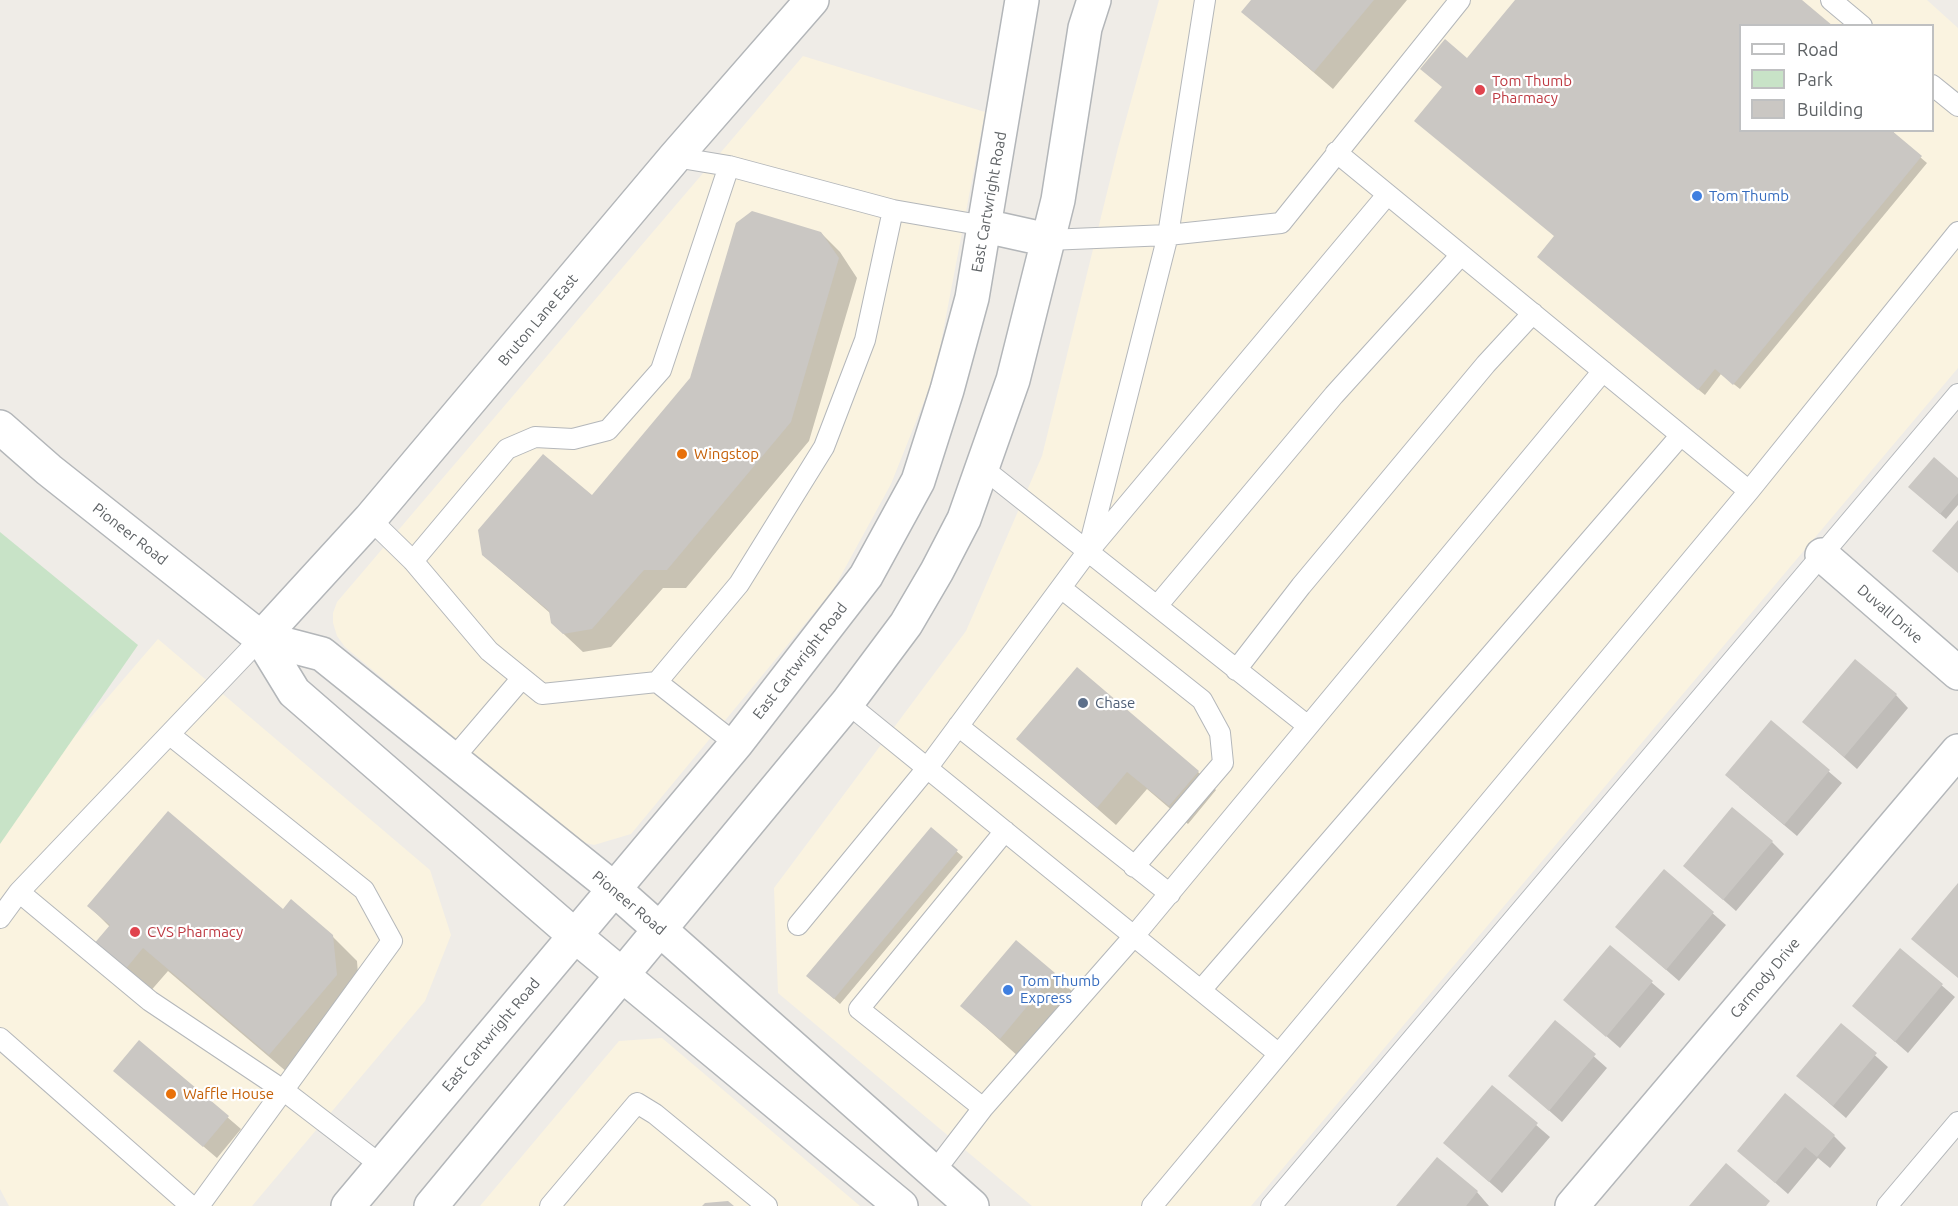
<!DOCTYPE html>
<html>
<head>
<meta charset="utf-8">
<style>
  body { margin:0 }
  #map { position:relative; width:1958px; height:1206px; overflow:hidden; background:#efece7; font-family:Ubuntu,sans-serif }
  canvas { display:block }
  .legend { position:absolute; left:1739px; top:24px; width:195px; height:108px; box-sizing:border-box; background:#fff; border:2px solid #bfc0c1; margin:0; padding:8px 10px; list-style:none; font-size:18px; color:#5e6265 }
  .legend li { display:flex; align-items:center; gap:12px; height:30px }
  .legend b { width:30px; border:2px solid #bfc0c1 }
</style>
</head>
<body>
<div id="map">
<canvas width="1958" height="1206"></canvas>
<ul class="legend">
<li><b style="height:8px;background:#fff"></b>Road</li>
<li><b style="height:16px;background:#c8e3c7"></b>Park</li>
<li><b style="height:16px;background:#cac7c3"></b>Building</li>
</ul>
</div>
<script>
const context = document.querySelector('canvas').getContext('2d');
context.lineJoin = 'round';
function fillPath(path, color) { context.fillStyle = color; context.fill(path, 'evenodd'); }
const poly = rows => new Path2D(rows.map(r => 'M' + r).join(''));
function stroke(path, color, width, dash) { context.strokeStyle = color; context.lineWidth = width; context.lineCap = dash ? 'butt' : 'round'; context.setLineDash(dash || []); context.stroke(path); }
function label(font, color, halo, rows, align = 'center') {
  context.font = font + ' Ubuntu,sans-serif'; context.lineWidth = 4.5; context.setLineDash([]); context.textBaseline = 'middle'; context.strokeStyle = halo; context.fillStyle = color; for (const [text, x, y, turn = 0] of rows) {
    context.save(); context.translate(x, y); context.rotate((+turn || 0) * Math.PI / 180); context.textAlign = isNaN(turn) ? turn : align; if (halo) context.strokeText(text, 0, 0); context.fillText(text, 0, 0); context.restore();
  }
}
const commercial = poly([
  [1159,0,1927,0,1958,28,1958,368,1251,1206,1032,1206,778,993,774,888,966,631,1042,456,1118,148],
  [1740,26,1932,26,1932,130,1740,130],
  [803,56,985,112,935,374,891,484,833,590,631,834,594,845,578,841,345,647,337,636,333,623,333,613,337,602],
  [158,639,430,870,451,935,425,1001,252,1206,9,1206,0,1189,0,823],
  [662,1038,860,1206,480,1206,619,1041]
]);
const green = poly([
  [0,532,138,645,0,844]
]);
const shadow = poly([
  [1253,0,1407,0,1333,89,1243,12],
  [1517,0,1800,0,1740,26,1740,130,1895,130,1893,134,1927,163,1740,389,1721,374,1705,395,1545,263,1556,237,1467,60],
  [821,233,840,252,857,278,809,441,686,588,663,588,611,647,583,652,552,623,550,613,483,555,592,497],
  [1958,480,1958,505,1946,519,1916,493],
  [1896,695,1908,708,1857,769,1804,722],
  [1771,722,1842,783,1797,836,1739,787],
  [1018,739,1198,772,1216,790,1188,824,1147,789,1116,825],
  [931,829,963,857,840,1004,814,981],
  [1772,842,1784,854,1736,911,1685,866],
  [1664,871,1726,925,1679,981,1617,927],
  [89,906,283,911,332,936,357,961,360,1000,294,1078,168,971,148,994,119,969,110,927],
  [1016,942,1073,992,1019,1057,962,1006],
  [1610,947,1665,994,1620,1048,1565,1000],
  [1901,950,1955,997,1908,1053,1854,1006],
  [1555,1022,1607,1068,1562,1122,1510,1076],
  [1841,1025,1888,1067,1846,1118,1798,1076],
  [140,1042,241,1129,217,1158,115,1071],
  [1492,1087,1550,1137,1502,1193,1445,1143],
  [1834,1136,1846,1148,1830,1168,1818,1158,1788,1194,1739,1151],
  [1437,1159,1477,1192,1489,1206,1398,1206]
]);
const building = poly([
  [1251,0,1374,0,1314,72,1241,12],
  [1515,0,1802,0,1833,26,1740,26,1740,130,1891,130,1922,156,1733,385,1715,369,1698,390,1537,257,1554,236,1414,121,1442,87,1420,69,1445,39,1467,58],
  [752,211,821,232,839,258,791,422,667,570,644,570,592,629,563,634,551,623,549,611,482,555,478,530,543,454,592,495,690,378,736,223],
  [1934,457,1958,478,1958,493,1940,514,1908,487],
  [1958,520,1958,573,1932,551],
  [1855,659,1897,694,1844,757,1802,722],
  [1077,667,1199,771,1169,806,1127,772,1097,808,1016,739],
  [1771,720,1830,770,1784,825,1725,775],
  [1732,807,1773,841,1723,900,1683,866],
  [168,811,283,909,291,899,333,935,337,975,269,1055,143,948,124,971,93,945,110,925,87,906],
  [931,827,958,850,834,999,806,976],
  [1664,869,1714,912,1666,970,1615,927],
  [1958,883,1958,978,1911,939],
  [1016,940,1055,973,1000,1039,960,1006],
  [1610,945,1653,981,1606,1037,1563,1000],
  [1900,948,1943,984,1895,1042,1852,1006],
  [1555,1020,1596,1054,1549,1111,1508,1076],
  [1841,1023,1877,1053,1833,1106,1796,1076],
  [139,1040,229,1116,203,1147,113,1071],
  [1492,1085,1538,1123,1489,1182,1443,1143],
  [1785,1093,1835,1135,1817,1157,1805,1147,1775,1183,1737,1151],
  [1437,1157,1478,1191,1466,1206,1396,1206],
  [1726,1163,1770,1201,1766,1206,1689,1206],
  [728,1201,734,1206,702,1206,705,1203]
]);
const lane = poly([
  [1831,0,1862,26],
  [1932,85,1958,106],
  [1336,152,1749,491],
  [675,157,729,166,893,210,985,226],
  [1048,240,1168,235,1281,223,1460,0],
  [984,469,1308,726],
  [370,519,413,561,489,651,542,694,657,682,736,744],
  [1092,547,1387,195],
  [413,561,507,449,535,437,573,439,608,430,661,370,729,166],
  [1061,588,1202,700,1220,733,1223,763,1134,867],
  [1157,606,1334,395,1461,255],
  [261,638,19,892,150,1001,283,1090,382,1166],
  [1236,670,1301,586,1486,364,1533,313],
  [657,682,739,584,824,447,865,340,893,210],
  [847,703,1279,1054],
  [958,726,1170,894],
  [170,735,364,890,392,941,199,1206],
  [452,760,522,678],
  [1005,831,859,1009,983,1108,1134,936,1603,371],
  [0,918,19,892],
  [798,925,928,767,1088,551,1168,235,1205,0],
  [1201,990,1681,435],
  [0,1038,191,1206],
  [934,1172,983,1108],
  [550,1206,637,1103,655,1114,767,1206],
  [1152,1206,1749,491,1958,232],
  [1271,1206,1958,394],
  [1887,1206,1958,1122]
]);
const street = poly([
  [1822,555,1958,673],
  [1572,1206,1958,751]
]);
const secondary = poly([
  [985,226,1048,240],
  [0,427,49,470,261,638,294,692,574,935,901,1206],
  [261,638,322,654,613,888,972,1206],
  [261,638,370,519,675,157,812,0],
  [348,1206,736,744,866,576,918,481,947,390,972,298,1022,0],
  [431,1206,847,703,906,624,937,571,964,519,1013,380,1058,200,1085,28,1094,0]
]);
const markers = [
  [1480,90,6,"#e0444e"],
  [1697,196,6,"#3f7fe0"],
  [682,454,6,"#e8710a"],
  [1083,703,6,"#5c6f8a"],
  [135,932,6,"#e0444e"],
  [1008,990,6,"#3f7fe0"],
  [171,1094,6,"#e8710a"]
];
const healthNames = [
  ["Tom Thumb",1492,81],
  ["Pharmacy",1492,98],
  ["CVS Pharmacy",147,932]
];
const shopNames = [
  ["Tom Thumb",1709,196],
  ["Tom Thumb",1020,981],
  ["Express",1020,998]
];
const streetNames = [
  ["East Cartwright Road",989,202,-80],
  ["Bruton Lane East",538,320,-50],
  ["Pioneer Road",130,534,38],
  ["Duvall Drive",1890,614,41],
  ["East Cartwright Road",800,661,-52],
  ["Pioneer Road",629,903,40],
  ["Carmody Drive",1765,978,-50],
  ["East Cartwright Road",491,1035,-50]
];
const foodNames = [
  ["Wingstop",694,454],
  ["Waffle House",183,1094]
];
const serviceNames = [
  ["Chase",1095,703]
];
fillPath(commercial, '#faf3e0');
fillPath(green, '#c8e3c7');
fillPath(shadow, '#0003');
fillPath(building, '#cac7c3');
stroke(lane, '#b4b7ba', 22);
stroke(street, '#b4b7ba', 36);
stroke(secondary, '#b3b6b9', 36);
stroke(lane, '#fff', 20);
stroke(street, '#fff', 33);
stroke(secondary, '#fff', 33);
for (const [x, y, r, color] of markers) { const dot = new Path2D(); dot.arc(x, y, r, 0, 2 * Math.PI); context.fillStyle = color; context.fill(dot); stroke(dot, '#fff', 2); }
label('15px', '#be3a42', '#fff', healthNames, 'left');
label('15px', '#366cbe', '#fff', shopNames, 'left');
label('15px', '#5e6265', '#fff', streetNames);
label('15px', '#c56008', '#fff', foodNames, 'left');
label('15px', '#4e5e75', '#fff', serviceNames, 'left');
</script>
</body>
</html>
